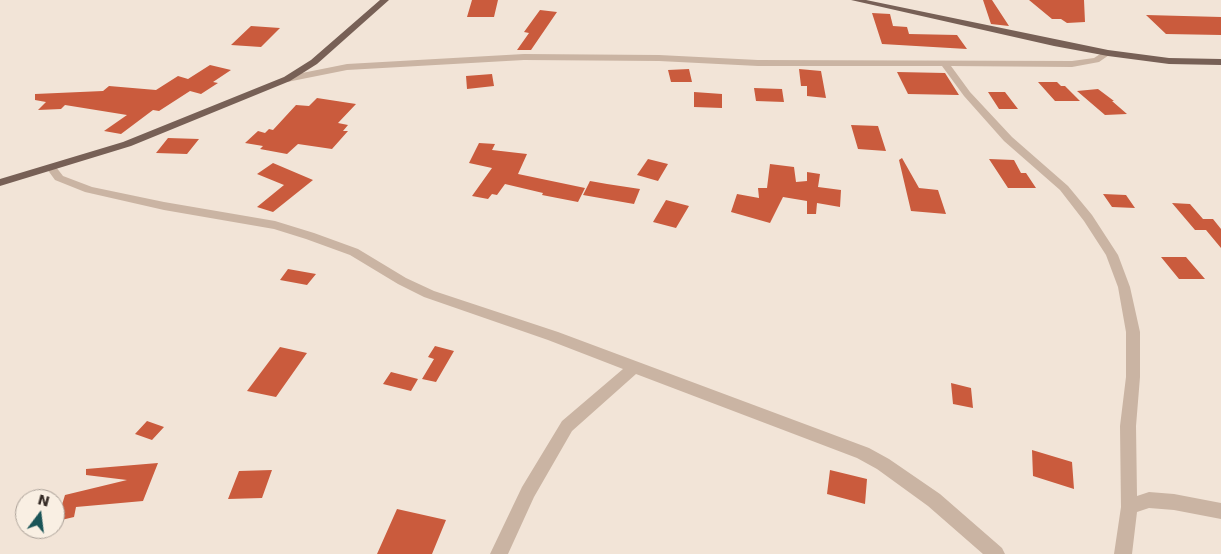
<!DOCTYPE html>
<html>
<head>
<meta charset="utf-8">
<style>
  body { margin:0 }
  #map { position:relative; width:1221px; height:554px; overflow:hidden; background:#f2e4d7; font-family:"DejaVu Sans",sans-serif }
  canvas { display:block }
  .north { position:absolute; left:15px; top:489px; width:50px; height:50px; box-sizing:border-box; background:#f9efe3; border:1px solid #aaa097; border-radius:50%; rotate:15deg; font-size:14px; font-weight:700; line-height:20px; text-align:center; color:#342a25 }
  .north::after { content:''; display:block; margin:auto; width:18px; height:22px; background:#1a5457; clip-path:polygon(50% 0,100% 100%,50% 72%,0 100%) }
</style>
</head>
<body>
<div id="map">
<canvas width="1221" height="554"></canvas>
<div class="north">N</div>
</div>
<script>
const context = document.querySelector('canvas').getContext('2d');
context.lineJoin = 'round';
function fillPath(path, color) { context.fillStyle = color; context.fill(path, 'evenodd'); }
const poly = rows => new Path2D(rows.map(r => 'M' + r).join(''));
const building = poly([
  [472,0,498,0,494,17,467,17],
  [983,0,992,0,1009,26,991,24],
  [1029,0,1084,0,1085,22,1067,23,1061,19,1052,19],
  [540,10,557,12,531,50,517,50,529,33,524,32],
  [872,13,890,14,893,26,907,27,909,34,957,35,967,49,882,44],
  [1146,15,1221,17,1221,35,1166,34],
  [251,26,280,28,261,47,231,45],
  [210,65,231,70,213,82,218,83,201,94,190,91,159,111,153,110,121,134,104,131,127,115,65,105,61,109,38,110,46,102,35,100,35,94,103,91,109,86,156,90,178,76,188,79],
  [689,69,692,82,671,82,668,70],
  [799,69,821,71,826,98,807,96,807,86,801,86],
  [897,72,945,73,959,95,908,94],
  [492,74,494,86,467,89,466,76],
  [1038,82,1057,82,1061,86,1065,86,1080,101,1055,101],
  [754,88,782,89,784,102,756,101],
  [1098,89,1114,101,1112,101,1127,114,1105,115,1077,91],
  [694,92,722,94,722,108,694,107],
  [988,92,1005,92,1018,109,999,109],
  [317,98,356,104,338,123,348,125,343,131,348,131,332,149,298,144,287,154,260,149,263,146,245,143,258,131,265,133,269,129,273,130,296,105,309,106],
  [851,125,878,126,886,151,858,149],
  [168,138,199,139,187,154,156,153],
  [479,143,495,144,492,150,527,154,518,174,585,188,578,202,542,195,543,193,505,184,497,195,492,194,488,199,472,196,492,168,469,163],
  [902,158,919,188,938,190,946,214,911,211,899,160],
  [648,159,668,164,658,181,637,175],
  [989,159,1014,160,1021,173,1026,173,1036,188,1008,188],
  [273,163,313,180,273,212,257,207,284,185,257,174],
  [770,164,794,167,796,182,807,181,807,172,820,174,818,187,841,190,840,207,817,203,816,214,807,214,807,201,783,197,770,223,731,212,737,194,759,198,758,188,767,188],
  [590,181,607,184,640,189,634,204,583,195],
  [1103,194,1126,195,1135,208,1112,207],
  [666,200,689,206,676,228,653,222],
  [1172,203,1190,204,1203,219,1213,219,1221,229,1221,248,1206,230,1195,230],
  [1161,257,1186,257,1205,279,1179,279],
  [288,269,316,274,307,285,280,280],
  [435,346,454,351,436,382,422,379,434,359,428,357],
  [280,347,307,353,276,397,247,391],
  [391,372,418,379,411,391,383,384],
  [951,383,971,388,973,408,953,404],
  [147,421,164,427,152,440,135,434],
  [1032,450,1072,462,1074,489,1033,476],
  [158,463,143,501,76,507,74,517,57,521,65,495,127,480,86,475,86,469],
  [272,470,262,498,228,499,239,471],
  [830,470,867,479,865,504,827,494],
  [397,509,446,520,432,554,377,554]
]);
const minor = poly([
  [1105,51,1112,53,1099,62,1072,67,951,66,970,92,1012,137,1068,186,1092,215,1118,255,1130,287,1140,332,1140,377,1136,426,1137,496,1149,492,1174,494,1221,503,1221,519,1174,510,1149,508,1137,512,1132,554,1114,554,1121,507,1120,426,1126,377,1126,332,1118,287,1106,255,1084,221,1060,190,1004,141,964,96,942,66,758,66,659,61,524,60,347,70,287,82,283,79,287,76,347,64,524,54,659,55,758,60,1072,61,1094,58,1105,51],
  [52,166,56,167,63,176,92,187,164,202,275,221,314,233,358,249,406,278,434,291,558,332,869,448,889,459,940,494,1002,548,1005,554,983,554,928,506,877,469,857,458,636,374,572,431,534,497,508,554,490,554,522,487,562,421,623,369,548,340,424,297,398,284,350,255,306,239,274,229,164,210,85,192,55,180,47,169,52,166]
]);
const major = poly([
  [380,0,389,0,317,64,290,81,131,146,0,186,0,179,123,142,284,77,311,60,380,0],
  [851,0,866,0,1108,50,1169,58,1221,59,1221,65,1169,64,1108,56,1054,46,851,0]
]);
fillPath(building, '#ca5b3d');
fillPath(minor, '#cab4a3');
fillPath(major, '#776056');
</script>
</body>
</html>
